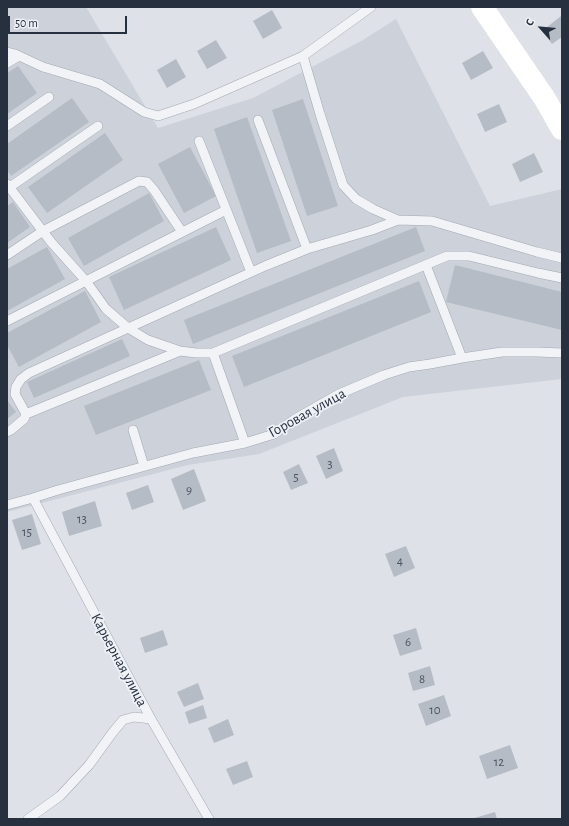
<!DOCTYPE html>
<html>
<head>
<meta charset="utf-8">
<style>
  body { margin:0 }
  #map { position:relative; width:569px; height:826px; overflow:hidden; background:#dee2e8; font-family:"Alegreya Sans",sans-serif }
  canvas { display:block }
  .frame { position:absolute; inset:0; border:8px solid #27303f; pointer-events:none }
  .north { position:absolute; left:521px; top:8px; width:40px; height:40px; -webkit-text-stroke:3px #eef1f5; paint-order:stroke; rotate:297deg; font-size:11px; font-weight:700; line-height:16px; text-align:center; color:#27303f }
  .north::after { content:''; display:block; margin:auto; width:14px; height:18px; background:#27303f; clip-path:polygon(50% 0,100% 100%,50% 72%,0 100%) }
  .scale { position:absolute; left:8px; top:16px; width:119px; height:18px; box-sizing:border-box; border:2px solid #27303f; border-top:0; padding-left:5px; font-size:12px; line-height:14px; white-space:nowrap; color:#27303f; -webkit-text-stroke:3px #eef1f5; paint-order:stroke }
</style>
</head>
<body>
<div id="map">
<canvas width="569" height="826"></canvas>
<div class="frame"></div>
<div class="north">С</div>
<div class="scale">50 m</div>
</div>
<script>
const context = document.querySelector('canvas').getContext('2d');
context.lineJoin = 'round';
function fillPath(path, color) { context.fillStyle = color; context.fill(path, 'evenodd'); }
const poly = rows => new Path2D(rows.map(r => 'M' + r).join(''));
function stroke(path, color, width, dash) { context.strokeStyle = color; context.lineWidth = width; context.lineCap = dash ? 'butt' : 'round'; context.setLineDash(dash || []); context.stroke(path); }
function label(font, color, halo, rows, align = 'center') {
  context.font = font + ' "Alegreya Sans",sans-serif'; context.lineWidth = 3.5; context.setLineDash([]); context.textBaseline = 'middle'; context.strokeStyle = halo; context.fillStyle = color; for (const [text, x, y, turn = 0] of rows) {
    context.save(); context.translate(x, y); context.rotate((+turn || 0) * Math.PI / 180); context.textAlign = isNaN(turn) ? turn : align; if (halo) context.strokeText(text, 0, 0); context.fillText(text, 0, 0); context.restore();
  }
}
const built = poly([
  [7,7,86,7,158,128,253,98,363,40,396,19,490,206,562,189,562,379,403,397,259,454,188,465,7,512]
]);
const building = poly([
  [272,10,282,28,263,39,253,21],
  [561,16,562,18,562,37,552,44,542,31],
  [216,40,227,58,207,69,197,51],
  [483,51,493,68,471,80,462,63],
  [176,59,186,77,167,88,157,70],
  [18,66,37,93,7,114,7,73],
  [72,98,89,122,11,176,7,170,7,144],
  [303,99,338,206,307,216,272,110],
  [499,104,507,122,485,132,477,114],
  [247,117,291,241,257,253,214,129],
  [105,133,123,160,47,213,28,187],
  [190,147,216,196,184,213,158,164],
  [534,153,543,172,520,182,512,164],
  [149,193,164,221,84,266,68,238],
  [13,202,30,227,7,243,7,206],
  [216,227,231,260,124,310,109,277],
  [416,227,425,251,193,344,184,320],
  [47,247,65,279,7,311,7,269],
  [455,265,562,292,562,330,446,302],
  [419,281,431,312,244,387,232,356],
  [85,291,101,322,19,367,7,345,7,333],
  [122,339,130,356,34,398,27,382],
  [199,360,211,390,96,435,84,406],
  [7,400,16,412,7,419],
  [334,448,343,471,326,479,316,456],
  [299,464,308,483,291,490,283,472],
  [194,469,206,501,183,510,171,479],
  [148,485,154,502,132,510,126,493],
  [95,501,102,526,69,536,62,512],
  [32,514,41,544,22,550,12,520],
  [406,546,415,568,394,577,385,554],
  [416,628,422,649,400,656,393,635],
  [163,630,168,645,145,653,140,638],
  [430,666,435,685,413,691,408,673],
  [198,683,204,699,184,707,177,692],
  [444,695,451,716,426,726,418,704],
  [203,705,207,718,189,724,185,712],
  [228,719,234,735,214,743,208,728],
  [510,745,518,768,487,779,479,756],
  [247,761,253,777,233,785,226,769],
  [495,812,497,819,471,819]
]);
const service = poly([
  [7,52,15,54,43,67,100,84,144,112,158,116,194,104,303,56,371,7],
  [303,56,320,114,343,185,356,199,373,209,398,220],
  [7,63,19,56],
  [258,120,307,249],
  [7,126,49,97],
  [199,141,251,272],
  [7,184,51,242,86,281,106,309,128,328,148,340,180,351,196,353,213,353,447,256,469,256,538,273,562,278],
  [7,189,98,126],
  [7,255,43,231,139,181,147,182,154,190,182,232],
  [426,265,462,358],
  [7,321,226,210],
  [213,353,245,443],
  [26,414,180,351],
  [133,430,144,466],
  [7,432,11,430,24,419,26,414,15,394,16,387,21,379,29,373,265,266,307,249,372,230,398,220,432,221,537,252,562,258],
  [33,498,151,719,209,819],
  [7,505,33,498,58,490,193,453,245,443,274,434,295,419,339,394,384,375,409,367,430,364,462,358,502,352,537,352,562,353],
  [28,819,60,796,89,765,113,732,123,720,134,717,151,719]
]);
const secondary = poly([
  [482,7,545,99,562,129]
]);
const numberNames = [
  ["3",330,464],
  ["5",296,477],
  ["9",189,490],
  ["13",82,519],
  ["15",27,532],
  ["4",400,561],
  ["6",408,642],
  ["8",422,679],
  ["10",435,710],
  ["12",499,762]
];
const streetNames = [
  ["Горовая улица",307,413,-29],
  ["Карьерная улица",119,660,62]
];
fillPath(built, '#ccd1da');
fillPath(building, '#b5bcc5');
stroke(service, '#a3a9b2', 10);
stroke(service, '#f1f3f6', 9);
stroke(secondary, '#fff', 22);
label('13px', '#4a5360', null, numberNames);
label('15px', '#27303f', '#eef1f5', streetNames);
</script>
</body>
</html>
